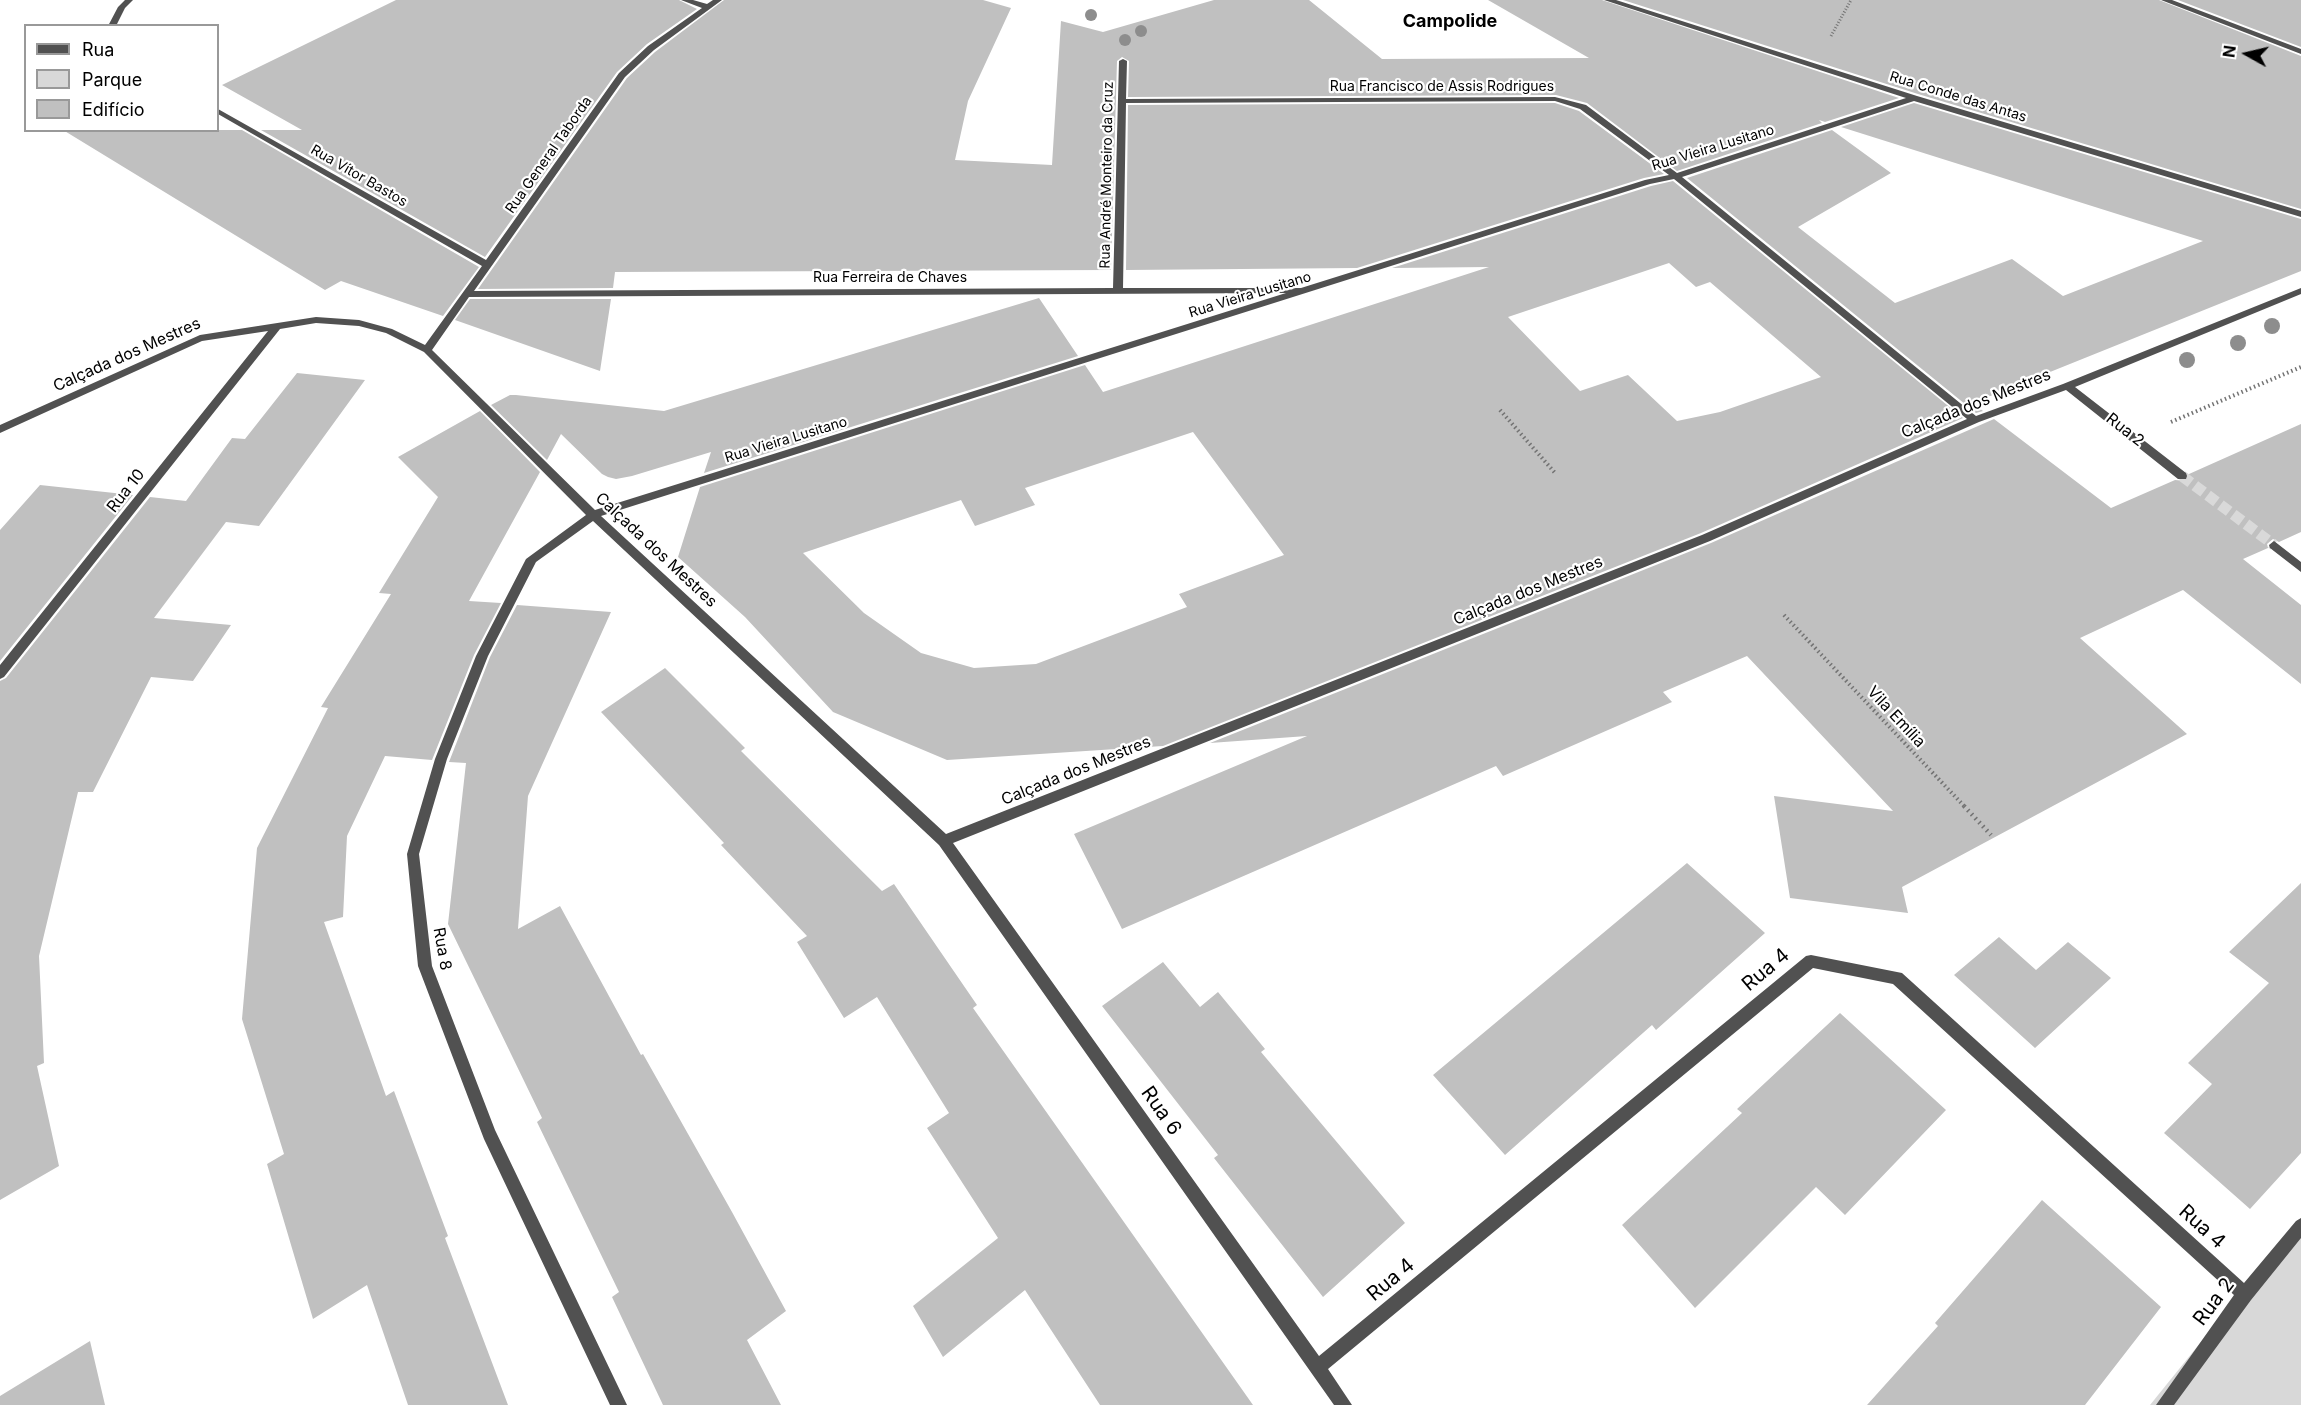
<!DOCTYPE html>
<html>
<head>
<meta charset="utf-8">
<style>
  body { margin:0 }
  #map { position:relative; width:2301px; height:1405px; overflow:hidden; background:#fff; font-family:Inter,sans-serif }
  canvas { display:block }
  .legend { position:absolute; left:24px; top:24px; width:195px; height:108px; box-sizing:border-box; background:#fff; border:2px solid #999; margin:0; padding:8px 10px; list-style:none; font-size:18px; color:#000 }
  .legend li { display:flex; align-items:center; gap:12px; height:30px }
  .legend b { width:30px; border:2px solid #999 }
  .north { position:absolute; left:2217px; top:24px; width:60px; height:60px; -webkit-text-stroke:4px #fff; paint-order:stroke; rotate:278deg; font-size:16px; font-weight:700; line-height:24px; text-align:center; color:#000 }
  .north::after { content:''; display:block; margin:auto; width:21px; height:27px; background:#000; clip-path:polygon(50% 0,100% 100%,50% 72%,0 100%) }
</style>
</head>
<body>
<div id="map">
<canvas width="2301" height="1405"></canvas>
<ul class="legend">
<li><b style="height:8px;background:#515151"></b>Rua</li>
<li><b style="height:16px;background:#d8d8d8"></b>Parque</li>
<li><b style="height:16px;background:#c0c0c0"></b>Edifício</li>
</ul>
<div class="north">N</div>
</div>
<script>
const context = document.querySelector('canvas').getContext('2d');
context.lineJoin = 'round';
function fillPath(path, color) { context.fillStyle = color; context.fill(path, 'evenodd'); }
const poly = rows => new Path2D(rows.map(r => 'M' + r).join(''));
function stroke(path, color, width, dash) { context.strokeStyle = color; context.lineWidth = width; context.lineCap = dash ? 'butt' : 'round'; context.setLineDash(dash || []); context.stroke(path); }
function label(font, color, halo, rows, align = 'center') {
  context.font = font + ' Inter,sans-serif'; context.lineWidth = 4.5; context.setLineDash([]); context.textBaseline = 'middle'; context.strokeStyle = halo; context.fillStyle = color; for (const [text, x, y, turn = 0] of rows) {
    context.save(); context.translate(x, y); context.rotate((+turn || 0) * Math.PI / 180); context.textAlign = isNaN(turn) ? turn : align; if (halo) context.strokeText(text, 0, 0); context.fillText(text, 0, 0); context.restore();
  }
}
const green = poly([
  [2301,1218,2301,1405,2150,1405]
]);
const building = poly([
  [396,0,679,0,697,9,647,44,617,72,485,257,261,130,302,130,222,85],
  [724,0,983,0,1011,8,968,101,955,160,1052,165,1061,21,1103,32,1214,0,1309,0,1382,59,1589,58,1488,0,1602,0,1899,98,1825,122,1819,120,1822,123,1677,171,1587,103,1556,95,1128,97,1129,61,1122,57,1117,61,1111,270,615,272,613,288,478,289,627,78,655,52],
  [1623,0,2159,0,2301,56,2301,209,1918,94],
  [2178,0,2301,0,2301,47],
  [1555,103,1579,111,1664,174,1644,178,1357,268,1126,270,1128,105],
  [1914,103,2301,219,2301,271,1973,403,1983,411,1976,413,1687,178,1832,130,1891,173,1798,227,1895,303,2012,259,2063,296,2203,241,1841,127],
  [63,130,242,130,479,267,443,316,341,281,325,290],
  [1673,181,1963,418,1701,533,1163,746,947,760,833,712,745,617,678,557,700,487,1085,365,1103,392,1489,267,1392,268,1651,186],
  [1669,263,1696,287,1710,282,1821,377,1720,412,1677,421,1628,375,1580,391,1508,317],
  [1193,432,1284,555,1179,594,1187,607,1036,664,974,668,921,653,864,613,803,553,961,500,975,526,1035,505,1025,488],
  [1039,298,1078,356,704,473,711,452,632,476,616,479,608,477,602,474,561,434,547,460,491,405,510,395,516,395,664,411],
  [470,299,611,299,600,371,455,320],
  [297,373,365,380,259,526,226,522,154,618,231,625,193,681,151,677,93,792,78,792,39,956,44,1063,37,1066,59,1166,0,1200,0,681,6,678,150,497,186,501,232,438,245,439],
  [480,411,540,472,469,601,501,603,474,655,432,760,385,756,347,836,343,917,324,922,386,1096,394,1091,448,1236,445,1238,508,1405,408,1405,367,1285,313,1319,267,1164,284,1154,242,1019,257,848,328,708,321,707,391,594,379,593,438,497,398,457],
  [1994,419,2111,508,2175,480,2187,481,2189,474,2301,424,2301,532,2279,542,2273,539,2267,544,2268,548,2243,559,2301,605,2301,684,2183,590,2080,638,2187,734,1902,887,1908,913,1790,898,1774,796,1893,811,1747,656,1663,692,1672,702,1503,776,1496,766,1122,929,1074,834,1307,736,1210,743,1711,543],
  [40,485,133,495,0,661,0,530],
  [517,605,611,612,528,796,518,929,560,906,641,1055,643,1054,732,1212,786,1311,747,1340,781,1405,663,1405,612,1297,619,1292,537,1122,542,1118,448,924,466,763,449,762,490,657],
  [665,668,745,748,741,751,882,891,894,884,977,1005,973,1008,1253,1405,1100,1405,1025,1290,943,1357,913,1306,998,1238,927,1128,949,1113,877,997,844,1018,797,942,807,936,721,845,724,843,601,712],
  [1687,863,1765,933,1656,1030,1652,1025,1505,1155,1433,1075],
  [2301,883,2301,1153,2250,1209,2164,1133,2212,1084,2188,1063,2269,983,2229,952],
  [1999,937,2036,970,2068,942,2111,978,2035,1048,1954,975],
  [1163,962,1200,1007,1218,992,1265,1049,1261,1052,1405,1223,1323,1297,1214,1158,1218,1155,1102,1006],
  [1840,1013,1946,1110,1845,1215,1816,1187,1695,1308,1622,1225,1742,1113,1737,1109],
  [2042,1200,2161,1307,2085,1405,1867,1405,1938,1326,1935,1323],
  [90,1341,105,1405,0,1405,0,1396]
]);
const streetTunnel = poly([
  [2182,476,2274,545]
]);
const pathFar2 = poly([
  [1831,36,1851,0]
]);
const pathFar1 = poly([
  [1500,410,1556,474],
  [2171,422,2301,367],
  [1784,615,1965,807]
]);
const path = poly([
  [1964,806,1991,835]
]);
const street = poly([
  [125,0,133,0,125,8,116,26,108,26,118,7,125,0],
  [681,0,693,0,707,4,713,0,722,0,654,50,625,77,474,291,1113,288,1119,61,1123,59,1127,61,1126,99,1555,97,1586,105,1677,173,1906,98,1604,0,1616,0,1917,96,2301,211,2301,217,1914,101,1682,177,1976,416,2063,384,2301,288,2301,294,2075,387,2186,473,2187,476,2186,479,2178,479,2066,390,1979,422,1710,541,953,843,1319,1356,1806,956,1811,955,1902,973,2244,1283,2296,1221,2301,1218,2301,1238,2251,1300,2174,1405,2156,1405,2234,1295,1893,984,1813,968,1328,1369,1352,1405,1334,1405,939,845,593,521,536,562,488,656,447,759,419,854,432,966,495,1130,627,1405,610,1405,484,1139,418,966,407,854,435,759,476,656,526,559,586,515,424,352,386,333,359,326,316,323,280,329,4,677,0,679,0,665,268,331,202,341,0,433,0,425,200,335,316,317,359,320,392,329,425,345,482,266,218,114,218,109,486,260,619,73,648,46,702,8,681,0],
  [1555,101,1580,109,1669,175,1645,180,1301,288,1123,288,1126,103,1555,101],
  [1674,179,1967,419,1702,535,946,834,601,516,1650,184,1674,179],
  [1286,293,595,510,432,350,469,297,1286,293],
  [2161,0,2172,0,2301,49,2301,54,2161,0],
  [2274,541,2301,562,2301,572,2270,548,2269,545,2274,541]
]);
const trees = [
  [1091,15,6],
  [1141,31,6],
  [1125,40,6],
  [2272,326,8],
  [2238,343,8],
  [2187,360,8]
];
const farStreetnames = [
  ["Rua Francisco de Assis Rodrigues",1442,87],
  ["Rua Conde das Antas",1958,97,17],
  ["Rua Vieira Lusitano",1713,148,-17],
  ["Rua General Taborda",549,155,-55],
  ["Rua André Monteiro da Cruz",1107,175,-89],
  ["Rua Vítor Bastos",359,176,30],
  ["Rua Ferreira de Chaves",890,278],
  ["Rua Vieira Lusitano",1250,295,-17],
  ["Rua Vieira Lusitano",786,440,-17]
];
const streetNames = [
  ["Calçada dos Mestres",127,355,-24],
  ["Calçada dos Mestres",1976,404,-22],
  ["Rua 2",2125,430,38],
  ["Rua 10",126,491,-52],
  ["Calçada dos Mestres",656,550,43],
  ["Calçada dos Mestres",1528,591,-22],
  ["Vila Emília",1896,717,47],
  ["Calçada dos Mestres",1076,771,-22],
  ["Rua 8",442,949,80]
];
const farDistrictnames = [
  ["Campolide",1450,22]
];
const nearStreetnames = [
  ["Rua 4",1766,970,-40],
  ["Rua 6",1161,1111,55],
  ["Rua 4",2202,1227,42],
  ["Rua 4",1391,1280,-40],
  ["Rua 2",2214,1302,-53]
];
fillPath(green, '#d8d8d8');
fillPath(building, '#c0c0c0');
stroke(streetTunnel, '#d9d9d9', 11, [11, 5]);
stroke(pathFar2, '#737373', 3, [1, 2]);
stroke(pathFar1, '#737373', 4, [1.5, 3]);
stroke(path, '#737373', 4.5, [1.5, 4]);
fillPath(street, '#515151');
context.fillStyle = '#8d8d8d';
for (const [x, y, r] of trees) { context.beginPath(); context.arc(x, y, r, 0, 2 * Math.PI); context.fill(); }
label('14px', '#000', '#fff', farStreetnames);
label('16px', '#000', '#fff', streetNames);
label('bold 18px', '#000', '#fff', farDistrictnames);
label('20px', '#000', '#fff', nearStreetnames);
</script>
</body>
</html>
